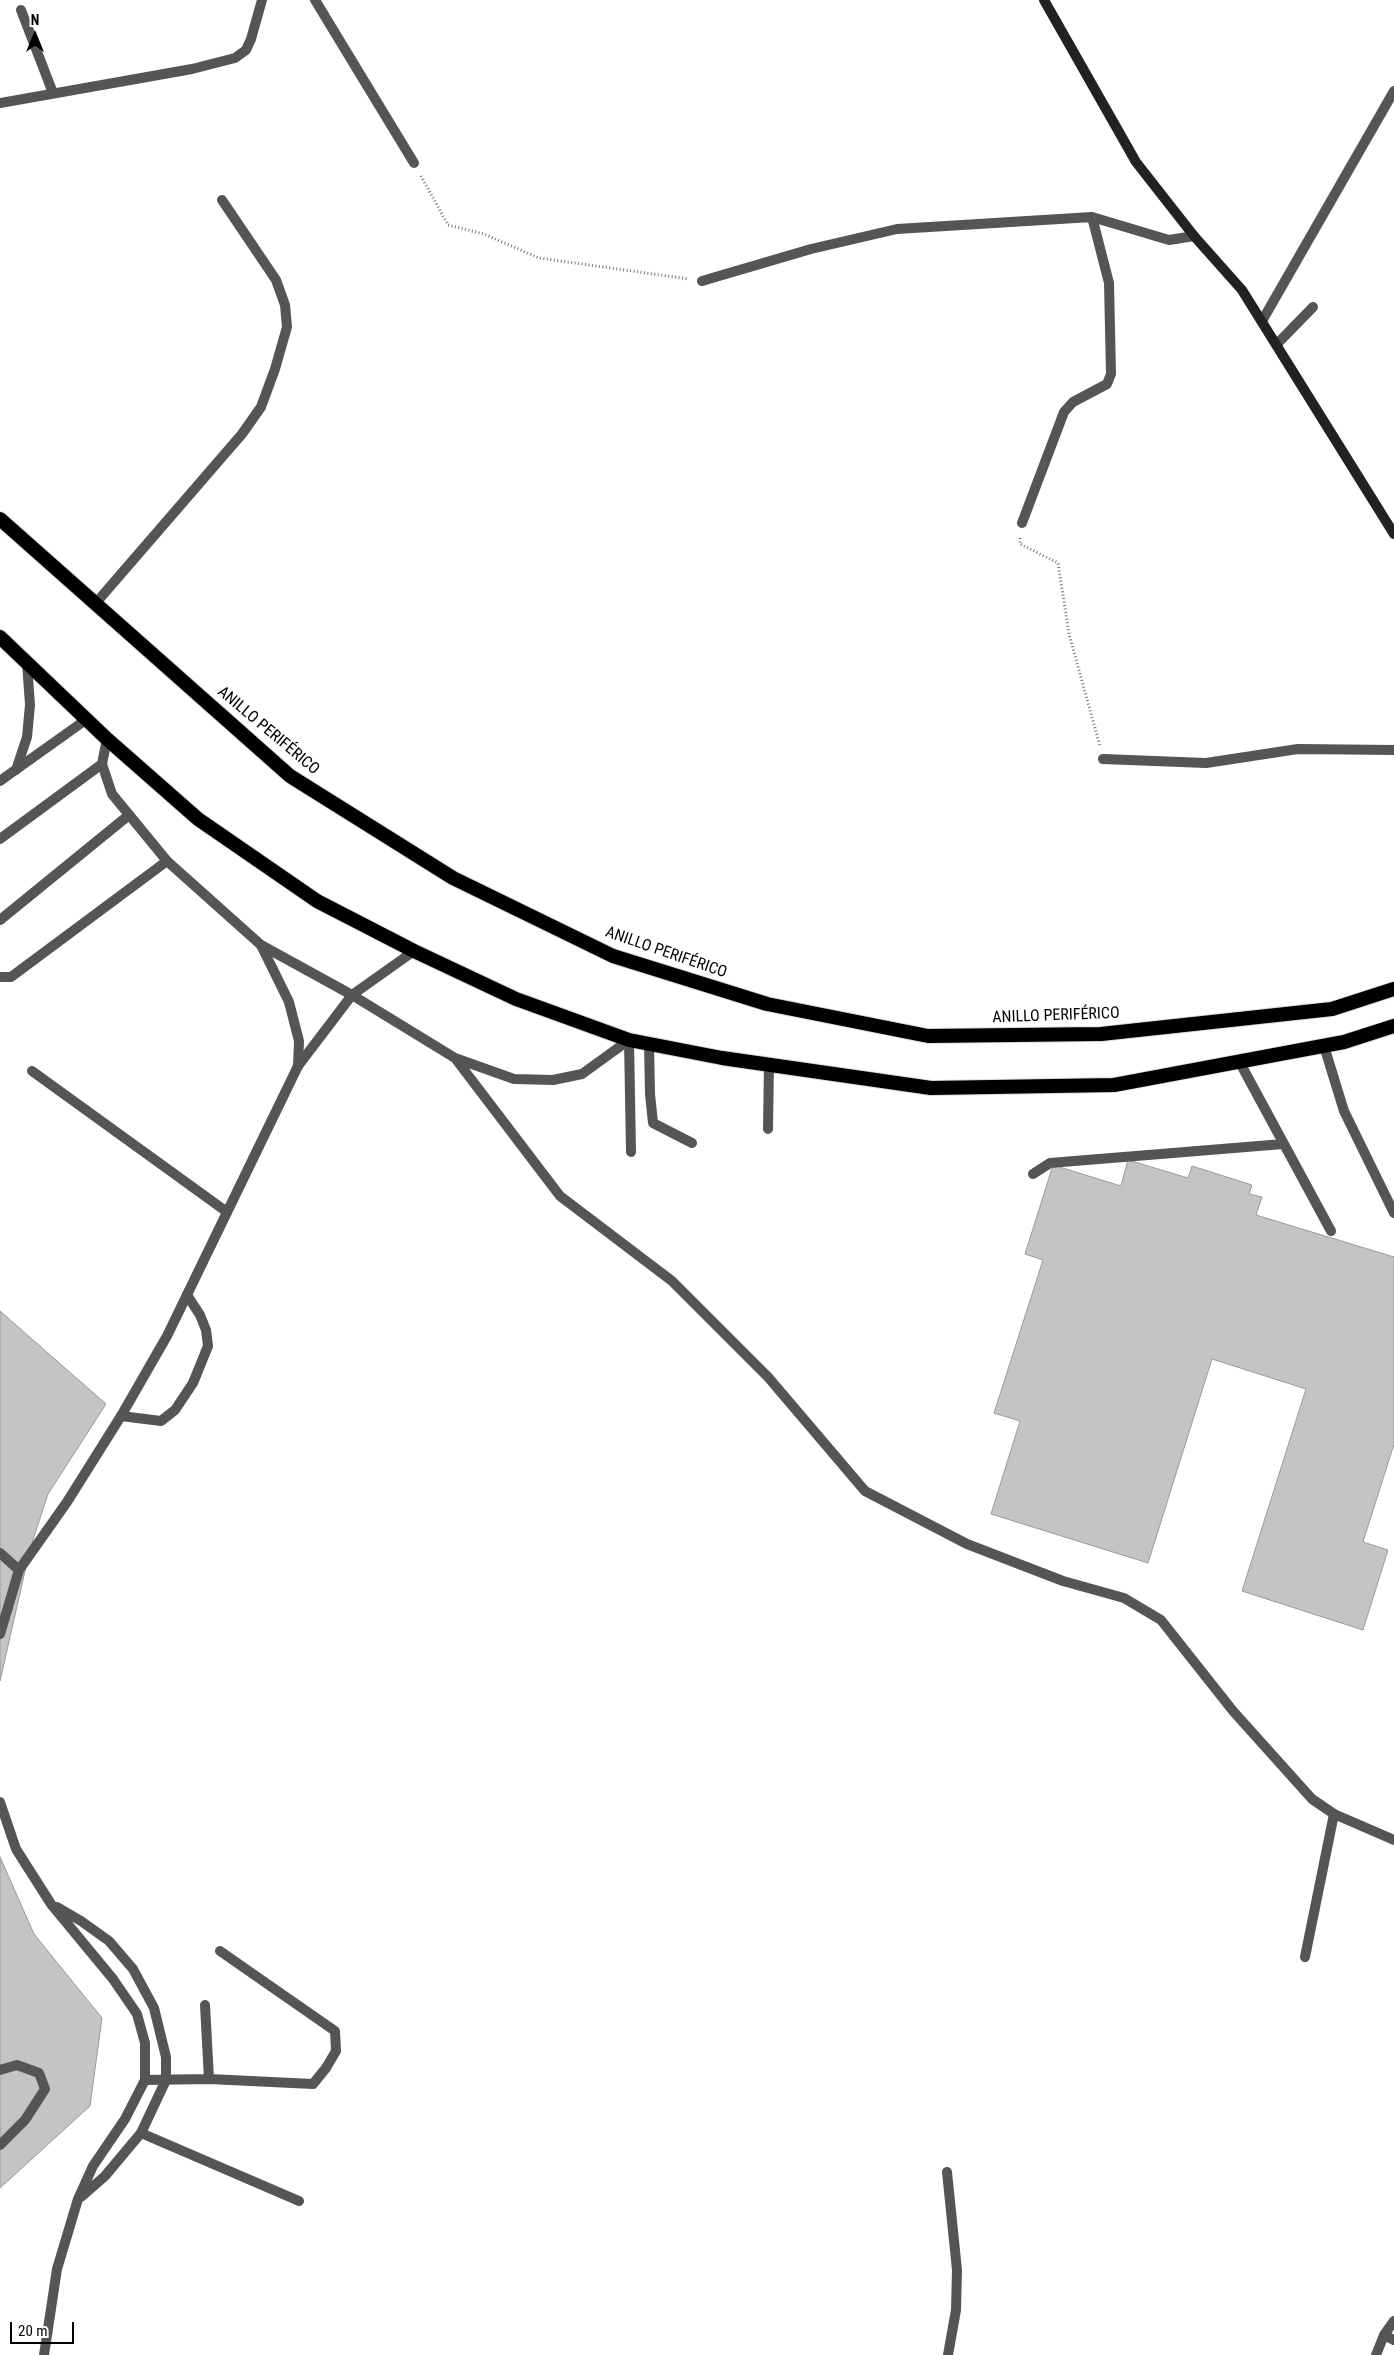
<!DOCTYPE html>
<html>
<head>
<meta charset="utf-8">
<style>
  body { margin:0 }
  #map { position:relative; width:1394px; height:2355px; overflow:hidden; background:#fff; font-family:"Roboto Condensed",sans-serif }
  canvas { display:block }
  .north { position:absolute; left:10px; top:10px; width:50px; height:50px; -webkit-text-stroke:4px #fff; paint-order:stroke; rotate:0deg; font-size:14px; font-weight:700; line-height:20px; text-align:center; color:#000 }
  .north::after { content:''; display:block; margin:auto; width:18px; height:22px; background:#000; clip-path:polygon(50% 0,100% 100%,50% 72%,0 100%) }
  .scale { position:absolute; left:10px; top:2322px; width:64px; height:22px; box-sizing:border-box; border:2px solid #000; border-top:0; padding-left:6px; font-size:15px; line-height:18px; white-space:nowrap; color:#000; -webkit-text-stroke:4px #fff; paint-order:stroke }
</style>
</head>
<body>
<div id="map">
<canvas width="1394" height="2355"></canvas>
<div class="north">N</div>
<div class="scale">20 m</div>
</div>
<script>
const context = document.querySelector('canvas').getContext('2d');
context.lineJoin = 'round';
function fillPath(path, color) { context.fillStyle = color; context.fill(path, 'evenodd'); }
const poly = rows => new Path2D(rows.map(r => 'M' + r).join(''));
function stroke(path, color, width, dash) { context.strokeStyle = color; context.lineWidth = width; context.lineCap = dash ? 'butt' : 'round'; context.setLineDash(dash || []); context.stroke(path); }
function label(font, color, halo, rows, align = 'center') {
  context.font = font + ' "Roboto Condensed",sans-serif'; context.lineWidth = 4; context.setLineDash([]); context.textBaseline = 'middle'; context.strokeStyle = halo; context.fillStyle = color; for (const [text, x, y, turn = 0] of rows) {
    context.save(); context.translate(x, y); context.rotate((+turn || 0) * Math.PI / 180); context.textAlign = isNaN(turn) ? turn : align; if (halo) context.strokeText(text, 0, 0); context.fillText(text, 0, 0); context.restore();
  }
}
const building = poly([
  [1128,1160,1188,1178,1192,1166,1252,1185,1249,1194,1262,1197,1256,1215,1394,1257,1394,1444,1363,1542,1388,1550,1363,1630,1242,1591,1306,1389,1212,1359,1148,1563,991,1514,1020,1421,994,1413,1043,1260,1025,1254,1053,1165,1121,1186,1128,1160],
  [0,1311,106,1404,48,1494,30,1549,0,1681,0,1311],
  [0,1857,34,1934,102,2018,90,2106,0,2188,0,1857]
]);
const path = poly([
  [421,176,448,225,484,234,539,258,689,279],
  [1020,538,1020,544,1058,563,1069,634,1100,746]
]);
const service = poly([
  [21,10,53,93],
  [1277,344,1313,307],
  [95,604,242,434,261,407,275,369,287,327,285,305,276,280,222,200],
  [16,770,27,737,30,705,27,663],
  [0,781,87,719],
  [0,839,102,764],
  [0,920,129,815],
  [261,945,289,1002,299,1041,298,1066],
  [0,977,11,977,167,861],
  [629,1040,631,1152],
  [649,1043,650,1094,653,1123,692,1143],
  [1324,1046,1344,1111,1394,1213],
  [1239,1061,1331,1231],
  [32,1071,227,1212],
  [768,1129,769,1064],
  [1033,1174,1050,1163,1283,1144],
  [121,1416,161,1421,175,1410,193,1383,208,1346,206,1330,200,1315,187,1295],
  [0,1553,19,1570],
  [1305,1957,1334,1814],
  [205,2005,209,2079],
  [0,2070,17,2065,39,2073,45,2089,25,2120,0,2145],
  [145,2080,209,2079,313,2084,326,2068,336,2051,335,2031,220,1951],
  [141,2133,299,2201],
  [947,2172,957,2270,956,2310,948,2355]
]);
const minor = poly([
  [315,0,414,163],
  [0,103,192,69,235,58,246,50,251,39,262,0],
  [702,281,811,249,897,229,1092,217,1169,240,1194,236],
  [1262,321,1394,91],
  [1022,523,1064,412,1073,402,1107,384,1111,374,1109,283,1092,217],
  [107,739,102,764,112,794,167,861,261,945,352,995,455,1058,514,1079,553,1080,582,1074,629,1040],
  [1103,759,1206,763,1298,749,1394,750],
  [455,1058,560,1196,672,1281,768,1377,865,1491,967,1544,1063,1581,1124,1598,1161,1620,1233,1711,1312,1799,1334,1814,1394,1840],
  [0,1634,19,1570,67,1502,121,1416,167,1336,298,1066,352,995,414,951],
  [0,1802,16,1849,51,1904,113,1979,137,2014,145,2043,145,2080,125,2119,93,2166,78,2199,57,2269,44,2355],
  [57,1907,81,1921,109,1941,133,1969,154,2008,166,2057,166,2080,141,2133,105,2176,81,2197],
  [1384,2335,1394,2340],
  [1376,2355,1384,2335,1394,2321]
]);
const secondary = poly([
  [1044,0,1136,162,1194,236,1242,290,1394,534]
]);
const trunk = poly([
  [0,519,290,776,453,878,613,956,767,1004,928,1036,1101,1034,1332,1009,1394,989],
  [0,637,107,739,198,819,317,901,414,951,516,999,629,1040,722,1058,931,1088,1114,1085,1344,1042,1394,1026]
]);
const streetNames = [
  ["ANILLO PERIFÉRICO",268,731,40],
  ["ANILLO PERIFÉRICO",666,953,19],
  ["ANILLO PERIFÉRICO",1056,1016,-2]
];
fillPath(building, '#c4c4c4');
stroke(building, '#999', 1);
stroke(trunk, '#dbdbdb', 16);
stroke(path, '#777', 3, [1, 2.5]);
stroke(service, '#555', 10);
stroke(minor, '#555', 10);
stroke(secondary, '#222', 10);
stroke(trunk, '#000', 14);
label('16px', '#000', '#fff', streetNames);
</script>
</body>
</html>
